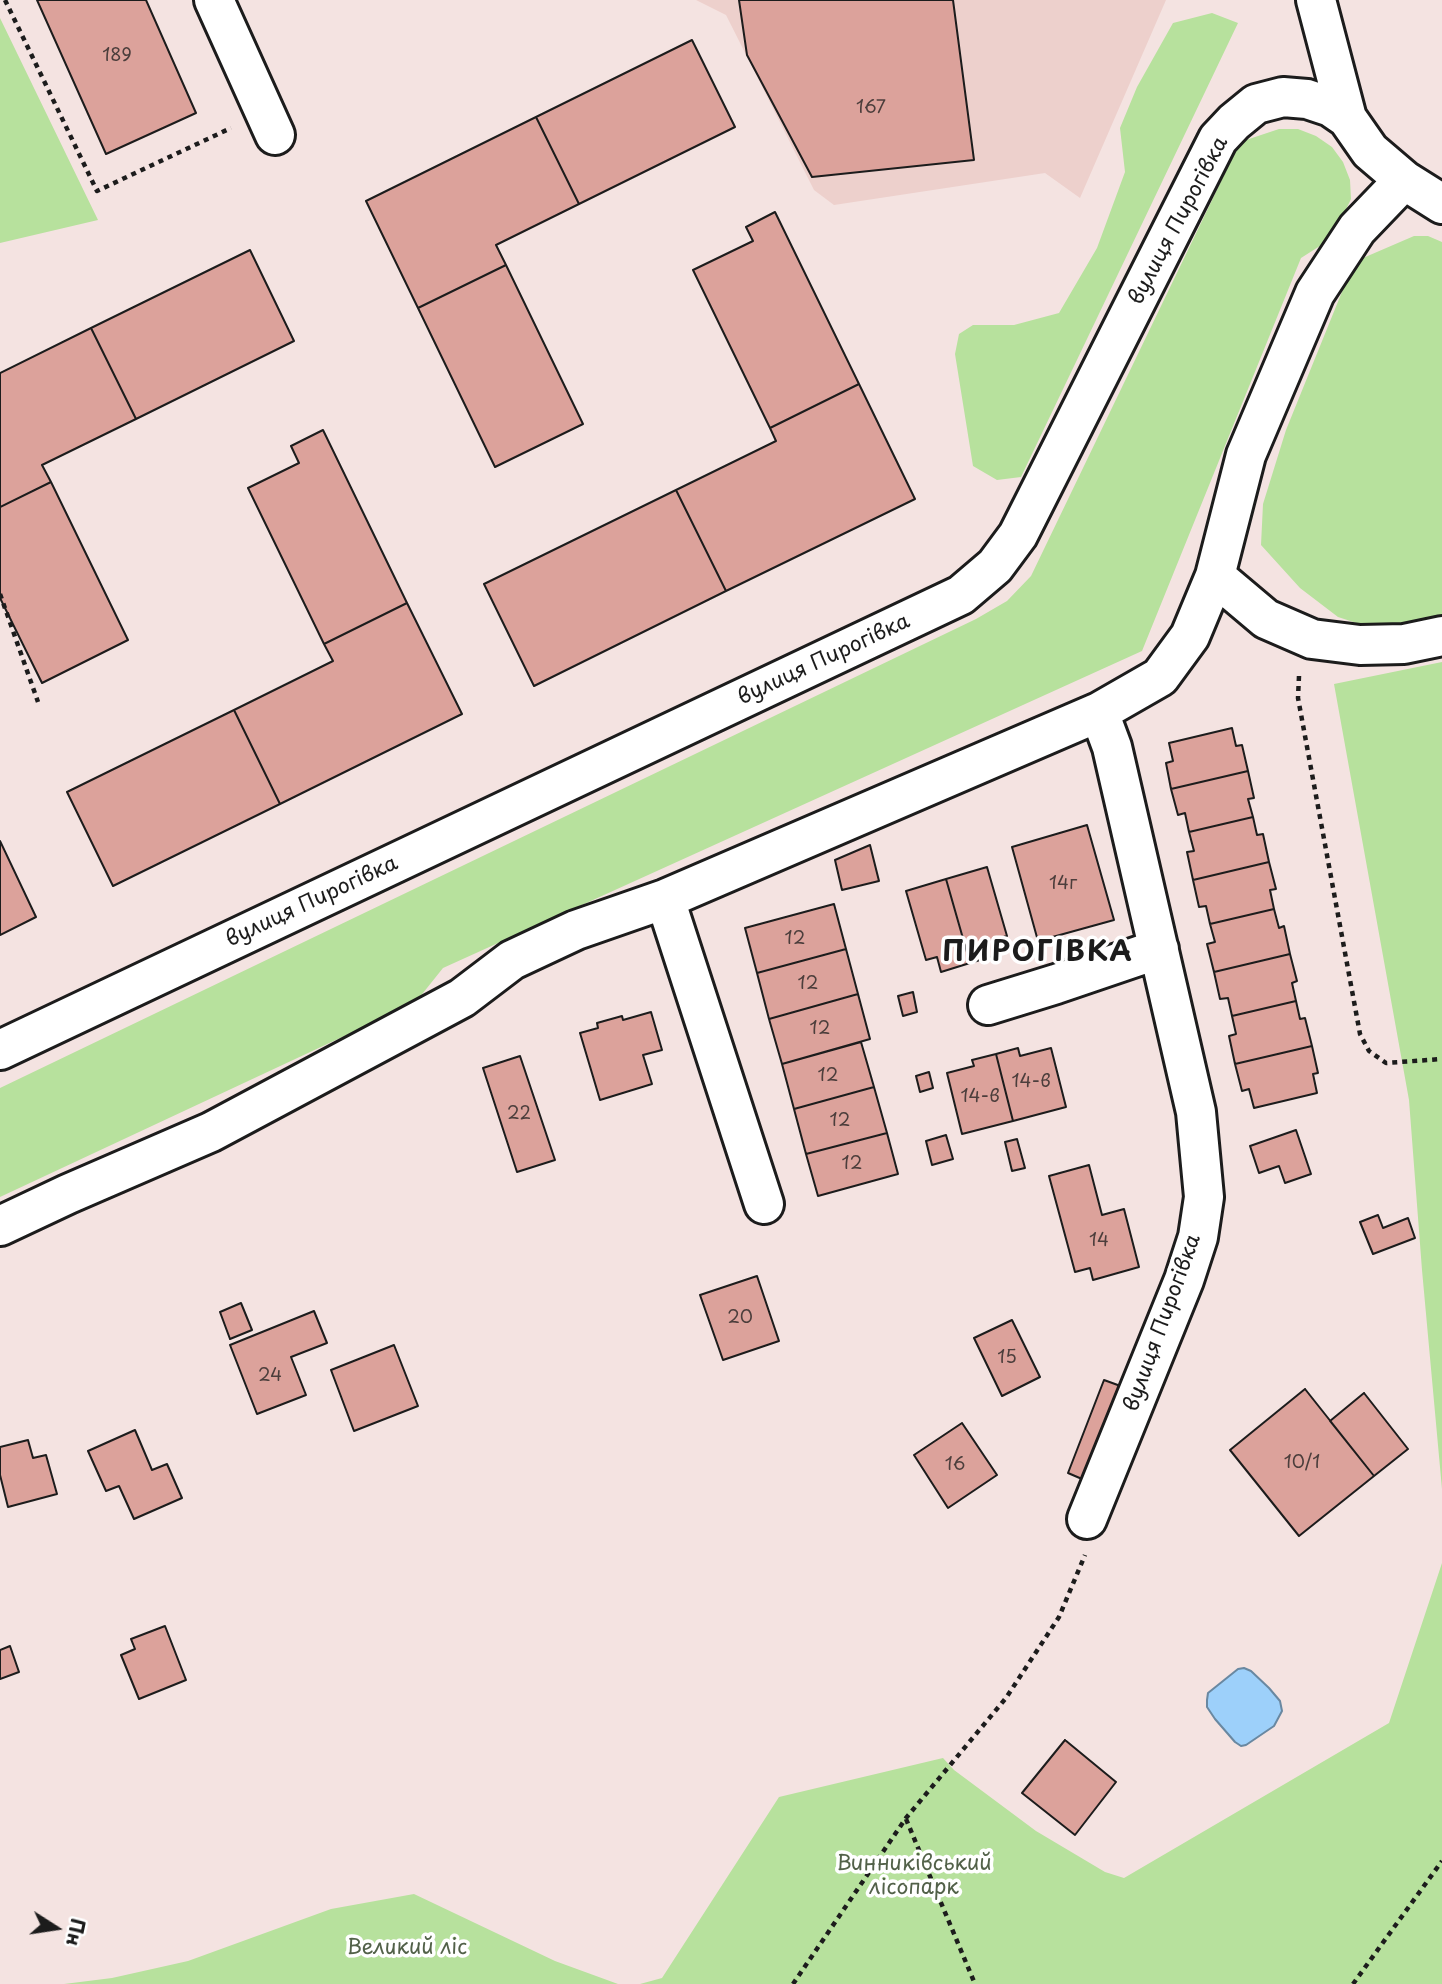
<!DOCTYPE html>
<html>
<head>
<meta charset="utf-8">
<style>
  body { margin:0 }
  #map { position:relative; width:1442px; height:1984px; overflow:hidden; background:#f4e3e1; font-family:"Playpen Sans",sans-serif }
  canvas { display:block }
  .north { position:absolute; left:21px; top:1893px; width:70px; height:70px; -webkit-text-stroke:5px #fff; paint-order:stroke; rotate:102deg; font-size:19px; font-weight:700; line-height:28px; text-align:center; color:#1c1c1c }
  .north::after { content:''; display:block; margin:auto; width:24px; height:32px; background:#1c1c1c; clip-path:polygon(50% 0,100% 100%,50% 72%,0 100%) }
</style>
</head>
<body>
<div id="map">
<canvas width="1442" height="1984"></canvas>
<div class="north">Пн</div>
</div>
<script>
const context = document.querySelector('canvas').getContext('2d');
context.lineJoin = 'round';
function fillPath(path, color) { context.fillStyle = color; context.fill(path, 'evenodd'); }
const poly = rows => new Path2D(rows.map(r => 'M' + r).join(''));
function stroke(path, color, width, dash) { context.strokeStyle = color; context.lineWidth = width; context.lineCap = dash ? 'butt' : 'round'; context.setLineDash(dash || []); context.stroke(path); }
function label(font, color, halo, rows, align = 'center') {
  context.font = font + ' "Playpen Sans",sans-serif'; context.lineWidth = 7; context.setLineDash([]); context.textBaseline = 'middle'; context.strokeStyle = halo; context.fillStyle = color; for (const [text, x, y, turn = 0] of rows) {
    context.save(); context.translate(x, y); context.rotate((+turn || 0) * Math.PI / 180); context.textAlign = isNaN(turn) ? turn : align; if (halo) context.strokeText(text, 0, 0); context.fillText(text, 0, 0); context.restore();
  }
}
const built = poly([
  [696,0,1166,0,1080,198,1045,173,834,205,814,190,726,15]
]);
const green = poly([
  [1212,13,1238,23,1021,477,997,480,973,466,955,354,959,334,973,325,1014,325,1059,313,1097,248,1125,172,1120,128,1137,87,1173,23],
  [0,18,98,220,0,243],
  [1279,129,1298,129,1316,136,1332,147,1343,162,1350,180,1351,199,1339,224,1323,244,1301,258,1142,651,443,968,415,1003,0,1197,0,1088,976,619,1007,601,1031,576,1240,142],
  [1414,236,1428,236,1442,242,1442,622,1378,630,1338,617,1300,588,1261,545,1263,504,1286,430,1350,272,1363,258],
  [1442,662,1442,1489,1422,1270,1409,1100,1334,684],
  [1442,1563,1442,1984,640,1984,662,1978,779,1797,943,1758,954,1770,1036,1831,1105,1872,1124,1878,1389,1723],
  [414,1894,555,1961,618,1984,64,1984,112,1978,188,1961,331,1909]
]);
const water = poly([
  [1244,1668,1251,1671,1269,1688,1280,1701,1282,1711,1274,1726,1246,1745,1241,1746,1235,1742,1215,1719,1207,1707,1207,1700,1208,1693,1238,1669,1244,1668]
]);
const building = poly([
  [37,0,146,0,196,113,106,154,37,0],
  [739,0,953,0,974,160,812,177,747,55,739,0],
  [692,40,735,127,579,204,536,117,692,40],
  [536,117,579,204,496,245,506,265,418,308,366,201,536,117],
  [775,212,859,384,770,428,693,270,753,241,746,227,775,212],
  [250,250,294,341,136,419,91,328,250,250],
  [506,265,583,424,495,467,418,308,506,265],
  [91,328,136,419,42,465,51,482,0,507,0,373,91,328],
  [859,384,915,499,726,591,676,490,776,441,770,428,859,384],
  [323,430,407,603,324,644,248,488,299,463,291,446,323,430],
  [51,482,128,640,42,683,0,598,0,507,51,482],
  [676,490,726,591,534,686,484,584,676,490],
  [407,603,462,714,280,804,234,710,333,661,324,644,407,603],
  [234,710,280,804,113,886,67,792,234,710],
  [1232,728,1236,746,1242,745,1248,771,1171,789,1166,763,1173,761,1169,743,1232,728],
  [1248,771,1254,798,1248,799,1253,817,1189,832,1185,813,1178,815,1171,789,1248,771],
  [1253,817,1257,835,1263,834,1269,862,1193,880,1187,852,1194,851,1189,832,1253,817],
  [1087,825,1114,920,1038,941,1012,847,1087,825],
  [0,841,36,917,0,935,0,841],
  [870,845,879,881,842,890,835,860,870,845],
  [1269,862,1276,889,1270,890,1274,909,1210,924,1206,906,1199,907,1193,880,1269,862],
  [987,867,1007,936,996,939,1000,954,970,963,946,879,987,867],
  [946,879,970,963,941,972,937,957,926,960,906,891,946,879],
  [834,904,846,949,757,973,745,928,834,904],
  [1274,909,1279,928,1284,926,1290,954,1214,972,1207,944,1215,942,1210,924,1274,909],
  [846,949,858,994,769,1019,757,973,846,949],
  [1290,954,1297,981,1292,983,1296,1001,1232,1016,1228,998,1220,999,1214,972,1290,954],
  [913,992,917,1012,903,1016,898,996,913,992],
  [858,994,870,1039,782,1064,769,1019,858,994],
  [1296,1001,1300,1019,1305,1018,1312,1046,1235,1064,1229,1036,1236,1034,1232,1016,1296,1001],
  [651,1012,662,1050,643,1055,652,1084,600,1100,580,1033,598,1028,597,1023,622,1016,623,1020,651,1012],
  [861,1042,874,1087,794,1109,782,1064,861,1042],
  [1312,1046,1318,1073,1313,1074,1317,1093,1254,1108,1249,1089,1242,1091,1235,1064,1312,1046],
  [1018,1048,1020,1056,1051,1048,1066,1107,1013,1121,996,1054,1018,1048],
  [996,1054,1013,1121,962,1134,947,1073,974,1066,972,1060,996,1054],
  [520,1056,555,1160,517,1172,483,1068,520,1056],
  [929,1072,933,1088,920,1092,916,1076,929,1072],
  [874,1087,887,1133,806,1154,794,1109,874,1087],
  [1296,1130,1311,1174,1285,1183,1279,1166,1259,1173,1250,1146,1296,1130],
  [887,1133,898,1174,818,1196,806,1154,887,1133],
  [946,1135,953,1159,932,1165,926,1141,946,1135],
  [1017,1139,1025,1168,1012,1171,1005,1142,1017,1139],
  [1089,1165,1102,1215,1124,1209,1139,1267,1093,1280,1090,1268,1075,1272,1049,1176,1089,1165],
  [1378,1215,1383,1228,1408,1218,1415,1238,1373,1254,1360,1222,1378,1215],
  [757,1276,779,1341,723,1360,700,1295,757,1276],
  [241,1303,252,1330,230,1339,220,1312,241,1303],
  [314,1311,327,1343,291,1357,306,1395,257,1414,230,1345,314,1311],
  [1012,1320,1040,1377,1002,1396,974,1338,1012,1320],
  [394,1345,418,1406,354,1431,331,1370,394,1345],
  [1104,1380,1126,1388,1089,1482,1068,1473,1104,1380],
  [1305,1389,1374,1476,1299,1536,1230,1450,1305,1389],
  [1364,1393,1408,1449,1374,1476,1330,1421,1364,1393],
  [962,1423,997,1475,948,1508,914,1455,962,1423],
  [135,1430,152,1470,167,1464,182,1498,134,1519,119,1486,106,1491,88,1451,135,1430],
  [28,1440,33,1458,46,1455,57,1494,8,1507,0,1475,0,1447,28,1440],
  [165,1626,186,1680,139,1699,121,1655,135,1649,131,1639,165,1626],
  [10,1646,19,1672,0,1679,0,1650,10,1646],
  [1065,1740,1116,1782,1075,1835,1022,1793,1065,1740]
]);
const path = poly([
  [5,0,97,191,231,128],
  [0,594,38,702],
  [1299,676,1298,698,1360,1034,1369,1051,1386,1063,1442,1059],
  [906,1819,975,1984],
  [793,1984,906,1818,1006,1698,1059,1617,1085,1555],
  [1353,1984,1442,1861]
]);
const minor = poly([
  [214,0,275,135],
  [1316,0,1347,118],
  [1215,576,1266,619,1312,639,1360,645,1404,644,1442,636],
  [665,899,764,1204],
  [988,1005,1056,984,1159,949],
  [0,1050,961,595,995,566,1018,535,1218,139,1234,122,1256,104,1283,97,1307,99,1331,107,1347,118,1370,151,1404,180,1442,204],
  [0,1226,68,1194,211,1132,462,998,512,960,576,930,665,899,1099,712,1160,677,1190,636,1215,576,1246,455,1315,293,1357,229,1404,180],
  [1087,1519,1184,1280,1198,1237,1204,1197,1196,1112,1112,747,1099,712]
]);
const numberNames = [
  ["189",117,56],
  ["167",871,108],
  ["14г",1063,884],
  ["12",795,939],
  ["12",808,984],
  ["12",820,1029],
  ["12",828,1076],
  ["14-в",1031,1082],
  ["14-в",980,1097],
  ["22",519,1114],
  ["12",840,1121],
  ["12",852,1164],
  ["14",1099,1241],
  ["20",740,1318],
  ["15",1007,1358],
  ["24",270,1376],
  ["10/1",1302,1463],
  ["16",955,1465]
];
const streetNames = [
  ["вулиця Пирогівка",1179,221,-62],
  ["вулиця Пирогівка",824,660,-25],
  ["вулиця Пирогівка",312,902,-25],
  ["вулиця Пирогівка",1163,1323,-70]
];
const parkNames = [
  ["Винниківський",914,1864],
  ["лісопарк",914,1888],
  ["Великий ліс",407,1948]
];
const districtNames = [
  ["ПИРОГІВКА",1038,953]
];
fillPath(built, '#edd0cc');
fillPath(green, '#b7e19d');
fillPath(water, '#9dd0fa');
stroke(water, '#6988a1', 2);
fillPath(building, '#dca29b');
stroke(building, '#1c1c1c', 2);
stroke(minor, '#1c1c1c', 44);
stroke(path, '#1c1c1c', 4.5, [5, 5]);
stroke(minor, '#fff', 38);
label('18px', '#4c3e3c', null, numberNames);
label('21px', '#1c1c1c', '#fff', streetNames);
label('21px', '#526149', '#fff', parkNames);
context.letterSpacing = '2px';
label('bold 28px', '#1c1c1c', '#fff', districtNames);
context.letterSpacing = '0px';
</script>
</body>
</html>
